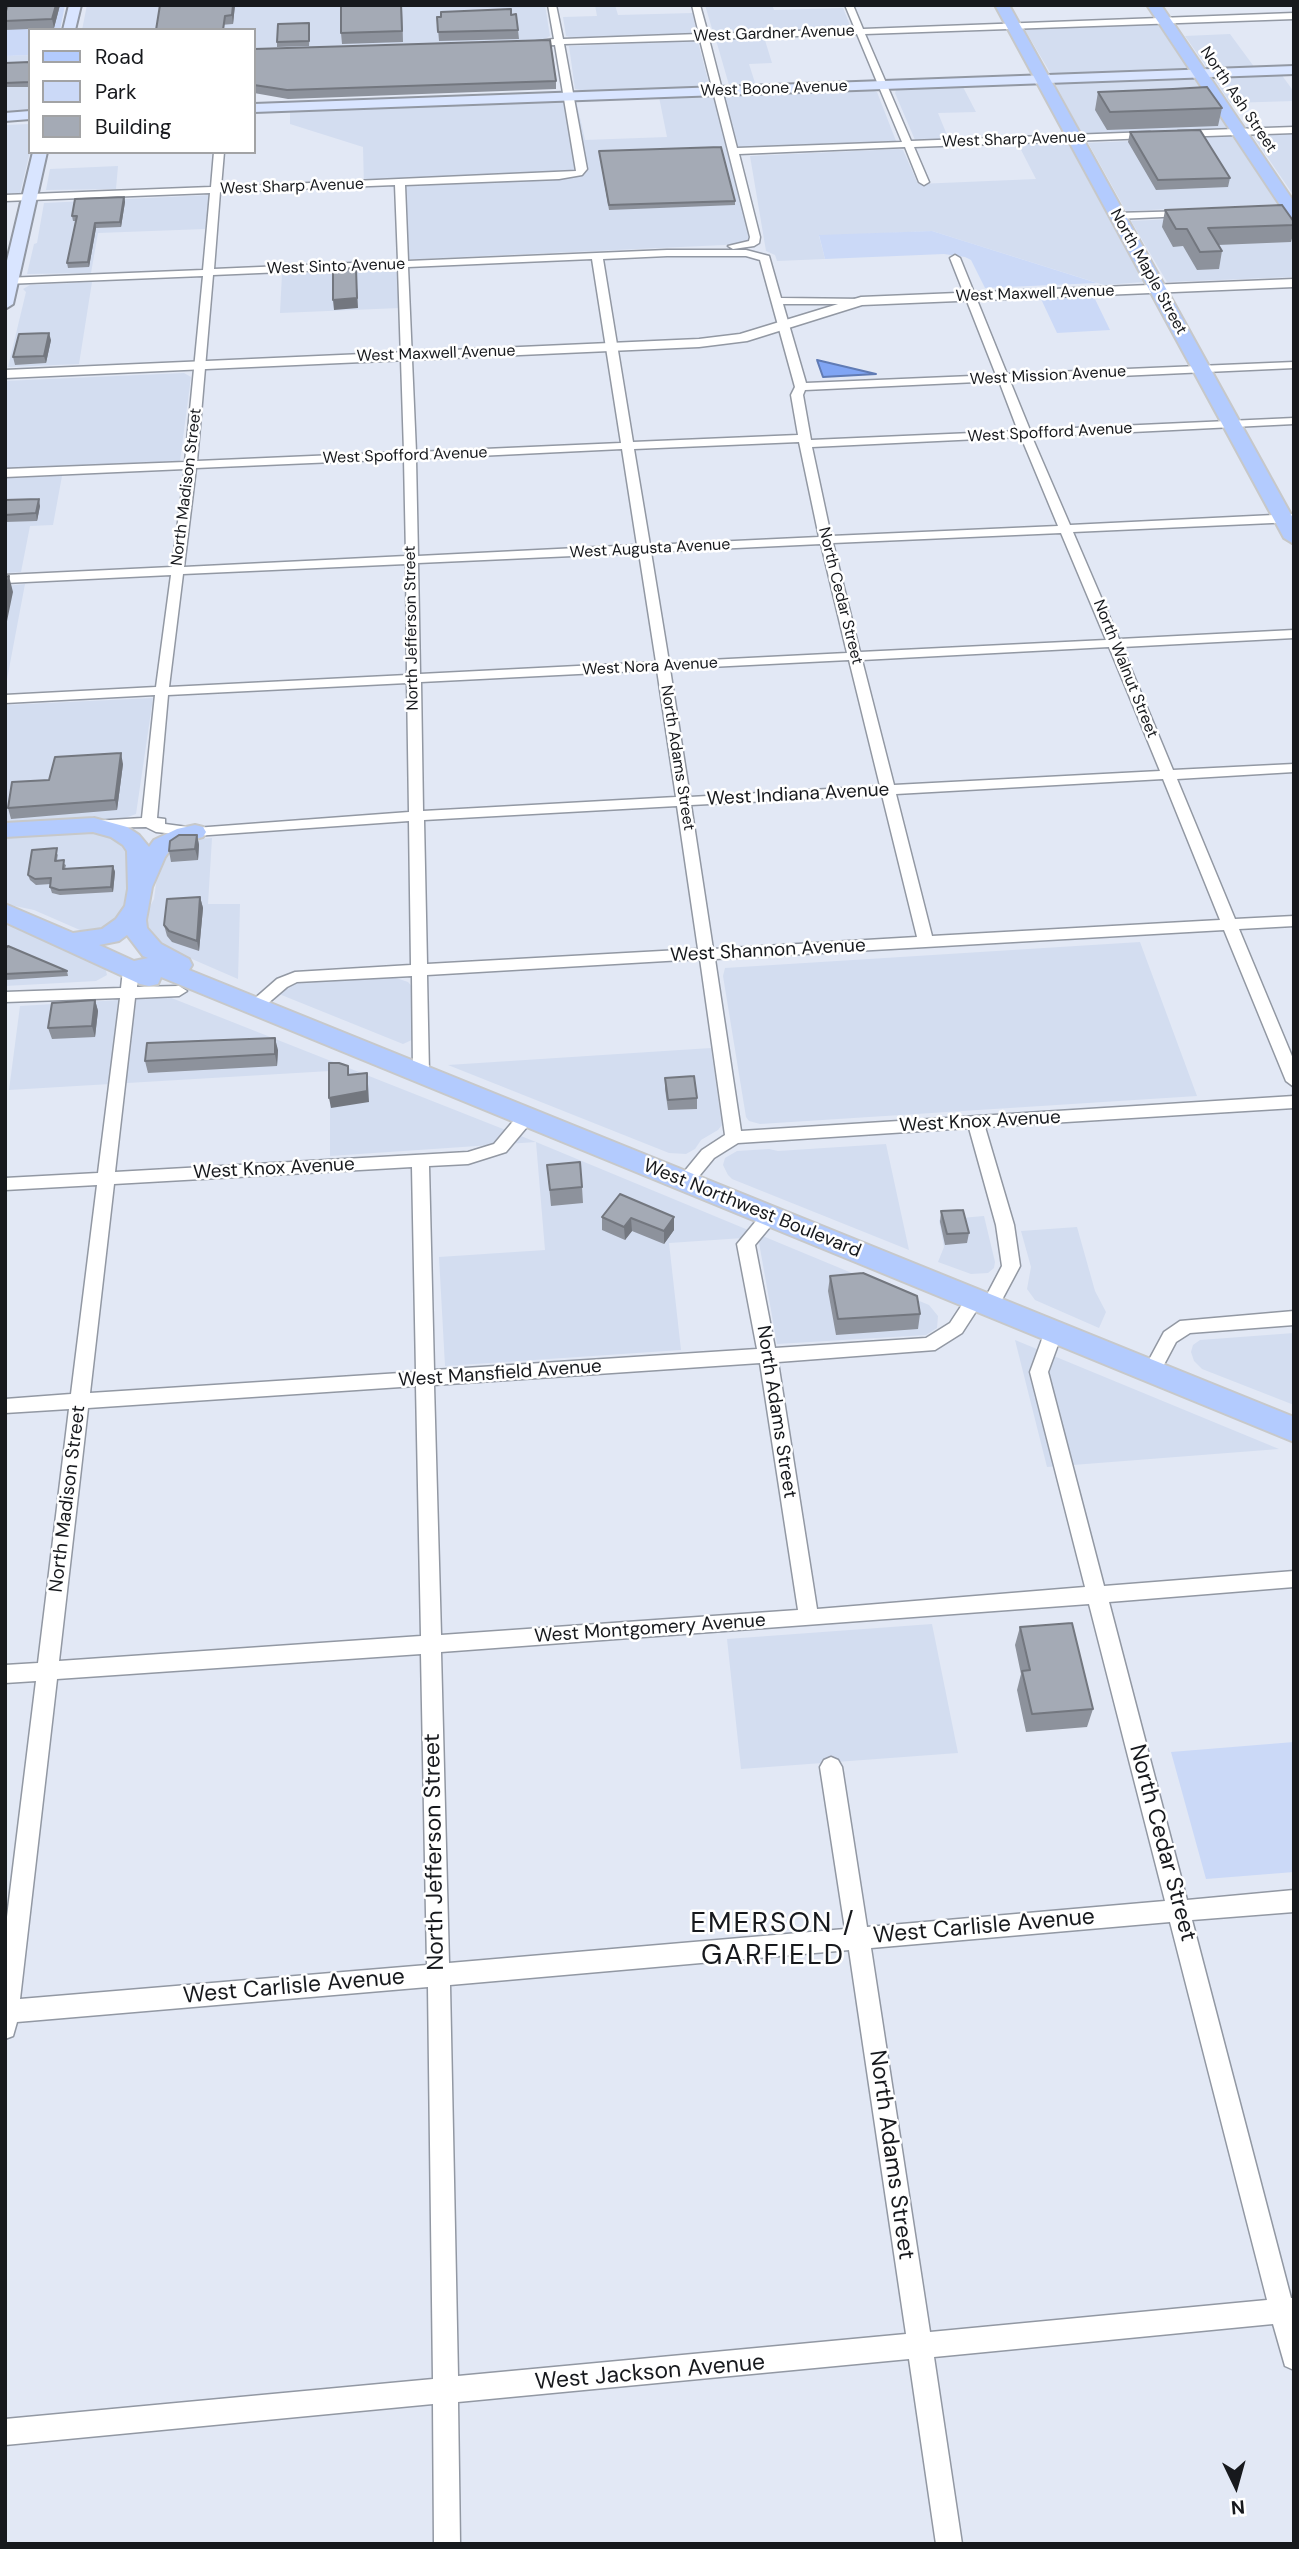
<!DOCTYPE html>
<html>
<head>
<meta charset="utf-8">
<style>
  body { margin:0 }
  #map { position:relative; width:1299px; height:2549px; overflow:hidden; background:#e2e8f5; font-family:"DM Sans",sans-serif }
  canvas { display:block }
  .frame { position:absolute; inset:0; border:7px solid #17191d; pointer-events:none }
  .legend { position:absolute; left:28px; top:28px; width:228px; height:126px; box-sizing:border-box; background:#fff; border:2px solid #a2a3a5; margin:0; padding:9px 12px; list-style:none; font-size:21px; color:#17191d }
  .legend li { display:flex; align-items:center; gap:14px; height:35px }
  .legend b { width:35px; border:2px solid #a2a3a5 }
  .north { position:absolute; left:1201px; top:2451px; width:70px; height:70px; -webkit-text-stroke:5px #fff; paint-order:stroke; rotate:175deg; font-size:19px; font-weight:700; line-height:28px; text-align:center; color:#17191d }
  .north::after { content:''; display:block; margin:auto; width:24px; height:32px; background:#17191d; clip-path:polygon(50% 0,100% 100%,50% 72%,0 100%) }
</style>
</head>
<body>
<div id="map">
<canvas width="1299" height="2549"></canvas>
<div class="frame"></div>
<ul class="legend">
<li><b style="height:9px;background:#b3cbfe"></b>Road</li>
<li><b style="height:19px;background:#cbd9f7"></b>Park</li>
<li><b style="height:19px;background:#a4aab5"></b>Building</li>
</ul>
<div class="north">N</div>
</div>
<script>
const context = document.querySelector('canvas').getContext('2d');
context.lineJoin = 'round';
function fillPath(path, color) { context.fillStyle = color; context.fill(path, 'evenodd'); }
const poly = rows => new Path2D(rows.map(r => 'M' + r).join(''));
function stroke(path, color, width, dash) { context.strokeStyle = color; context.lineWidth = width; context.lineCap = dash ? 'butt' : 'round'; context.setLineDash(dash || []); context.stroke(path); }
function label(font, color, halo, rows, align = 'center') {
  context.font = font + ' "DM Sans",sans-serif'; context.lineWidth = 5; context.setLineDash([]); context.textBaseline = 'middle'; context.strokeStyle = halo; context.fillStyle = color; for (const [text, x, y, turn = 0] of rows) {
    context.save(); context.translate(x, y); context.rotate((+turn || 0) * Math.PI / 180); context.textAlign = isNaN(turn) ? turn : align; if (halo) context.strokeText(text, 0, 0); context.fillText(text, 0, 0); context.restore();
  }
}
const built = poly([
  [87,5,545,5,550,36,543,40,254,50,254,30,82,30],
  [595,5,615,5,618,15,693,13,696,31,691,34,574,38,566,36,563,17,597,16],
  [705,5,772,5,774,10,843,8,851,28,716,34,713,32],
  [1158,24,1189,70,1051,74,1025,30,1029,28],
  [1230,34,1255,68,1208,69,1185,36],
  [764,37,772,63,749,64,756,86,729,85,716,40],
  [695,41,698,42,709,84,707,87,586,91,575,89,569,46],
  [30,55,30,113,5,114,5,56],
  [1281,74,1294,92,1294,101,1230,103,1214,79,1216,76],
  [1194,78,1228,129,1087,135,1081,132,1055,84],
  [963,87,976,112,938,113,949,140,915,140,895,93,896,90],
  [871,90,877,92,896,141,727,148,751,240,746,244,397,260,395,186,364,187,363,147,290,124,290,111,576,100,585,140,667,137,659,97],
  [30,124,30,152,20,193,5,194,5,125],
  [1294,134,1294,196,1253,136],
  [1232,136,1279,204,1126,211,1088,143],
  [1066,143,1069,145,1143,282,1104,285,932,231,819,236,825,259,777,261,775,255,766,251,750,156,898,149,903,150,918,184,1036,179,1018,144],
  [118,166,116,189,46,190,50,169],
  [210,195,205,229,98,233,91,273,27,274,34,244,37,243,44,203],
  [1282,214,1294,225,1294,277,1167,282,1131,221],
  [397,269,400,308,280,313,282,274],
  [92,282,79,364,8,367,26,292,23,289,30,285],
  [184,373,191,377,180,461,5,469,5,381],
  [62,476,53,525,30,526,21,572,5,573,5,478],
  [25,584,5,690,5,586],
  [153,698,136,814,125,818,5,825,5,705],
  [87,831,117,838,130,851,132,871,124,916,119,925,89,934,34,910,5,904,5,837],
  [212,838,208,904,240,904,238,979,162,946,146,923,145,916,154,899,159,861,178,840],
  [5,919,105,967,107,975,96,981,5,986],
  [1140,942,1197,1096,760,1124,749,1121,746,1117,723,976,725,968],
  [393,977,408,982,414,989,414,1039,403,1044,279,994,290,984,297,982],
  [169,997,536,1142,929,1305,938,1316,937,1328,926,1335,777,1344,758,1237,669,1243,681,1350,445,1366,439,1257,545,1250,536,1142,330,1156,330,1071,9,1090,20,1006],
  [711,1048,722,1125,718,1130,701,1140,695,1149,686,1154,669,1153,448,1065],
  [886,1144,909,1250,732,1179,728,1175,723,1165,725,1158,737,1151,769,1149,778,1151],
  [984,1216,995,1262,994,1268,988,1273,971,1274,938,1262,944,1247,939,1220],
  [1077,1227,1095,1291,1106,1312,1099,1328,1035,1300,1027,1289,1031,1267,1021,1231],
  [1294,1333,1294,1405,1202,1369,1194,1361,1191,1352,1193,1345,1200,1340],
  [1015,1340,1279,1449,1047,1467],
  [932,1624,958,1753,741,1769,727,1639]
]);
const green = poly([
  [5,5,65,5,60,30,30,30,30,55,5,56],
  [932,231,1097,283,985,288,971,260,965,257,944,254,825,259,819,235],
  [1094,297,1110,330,1057,333,1041,299],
  [1294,1742,1294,1872,1206,1879,1171,1752]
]);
const water = poly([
  [817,360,876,374,823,377,817,360]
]);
const minor = poly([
  [548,5,556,5,563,39,699,34,692,5,700,5,708,34,855,29,845,5,853,5,863,29,1294,13,1294,19,865,34,911,141,1150,132,1155,135,1150,138,914,147,929,182,924,185,919,182,905,147,739,154,760,237,759,243,754,246,733,249,728,246,749,241,750,237,700,40,564,44,587,169,582,175,559,179,405,185,408,261,667,250,746,250,769,256,781,298,865,299,866,301,861,304,783,304,806,383,996,375,950,258,955,255,960,258,1007,374,1294,362,1294,368,1010,381,1030,430,1294,418,1294,424,1032,437,1070,525,1294,514,1294,522,1073,532,1119,639,1294,630,1294,638,1122,647,1173,770,1294,764,1294,772,1177,779,1235,919,1294,916,1294,926,1239,929,1294,1061,1294,1087,1286,1081,1224,930,715,959,741,1131,1294,1096,1294,1108,985,1127,1014,1225,1020,1266,996,1311,984,1311,981,1306,1002,1266,996,1225,969,1128,738,1143,714,1158,691,1186,679,1186,677,1182,679,1178,702,1150,725,1135,700,959,427,975,429,1073,421,1079,415,1077,413,1073,412,976,297,982,287,987,259,1011,253,1012,245,1007,277,979,295,972,411,965,409,821,195,836,156,832,146,827,89,828,89,822,94,821,142,818,155,695,5,703,5,695,156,687,171,575,5,583,5,575,172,567,185,469,5,477,5,469,185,462,203,276,5,284,5,278,203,270,210,193,5,201,5,195,211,187,214,152,224,152,221,187,576,171,555,45,528,46,524,43,554,39,548,5],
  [857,34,902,142,737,148,709,39,857,34],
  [395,185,398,261,214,269,220,192,395,185],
  [667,256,746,256,760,260,795,387,791,395,798,435,633,442,603,259,667,256],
  [592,259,621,443,416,452,408,267,592,259],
  [398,267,404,452,197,461,213,275,398,267],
  [999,381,1018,431,811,440,803,395,805,390,999,381],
  [1021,437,1058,526,831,536,812,447,1021,437],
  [799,442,819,537,650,545,634,449,799,442],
  [622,449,637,545,418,556,416,459,622,449],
  [404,459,406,556,184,567,196,468,404,459],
  [1061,533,1106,640,860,652,833,543,1061,533],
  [821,544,847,653,669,662,651,552,821,544],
  [639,553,656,662,420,674,418,563,639,553],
  [406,564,407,675,169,687,183,574,406,564],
  [1109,647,1160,771,894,785,862,660,1109,647],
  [849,660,880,786,690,797,670,669,849,660],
  [657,670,676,797,423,811,421,682,657,670],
  [407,683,409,812,195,828,165,824,165,819,157,818,168,695,407,683],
  [1163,779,1220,920,932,936,896,794,1163,779],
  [882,795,917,937,713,949,691,805,882,795],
  [677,806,698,949,427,964,424,820,677,806],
  [1294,127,1294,133,1178,137,1173,134,1178,131,1294,127],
  [1189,211,1189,215,1186,216,1116,219,1111,216,1116,213,1189,211],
  [131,965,139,970,137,987,179,986,187,991,179,996,135,998,115,1172,468,1152,494,1144,520,1113,532,1113,534,1117,532,1121,506,1152,468,1164,429,1166,434,1370,757,1349,737,1244,765,1210,771,1209,777,1210,780,1215,755,1245,775,1348,926,1338,950,1323,969,1294,981,1294,984,1299,962,1333,935,1350,778,1362,817,1609,1085,1587,1030,1372,1045,1331,1048,1326,1054,1324,1060,1326,1063,1331,1048,1372,1104,1586,1294,1571,1294,1587,1109,1602,1187,1900,1294,1890,1294,1912,1192,1920,1291,2298,1294,2298,1294,2370,1285,2366,1273,2324,934,2357,962,2544,936,2544,909,2359,458,2402,460,2544,434,2544,433,2404,5,2445,5,2419,433,2379,428,1987,17,2022,13,2036,5,2039,5,1933,36,1681,5,1683,5,1665,38,1663,69,1409,5,1413,5,1399,71,1394,97,1185,5,1190,5,1178,98,1173,120,998,5,1002,5,992,121,988,123,970,131,965],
  [412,1167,416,1372,90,1393,114,1184,412,1167],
  [760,1363,798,1610,441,1635,434,1385,760,1363],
  [416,1386,421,1636,59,1661,88,1408,416,1386],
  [1089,1604,1165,1901,867,1927,842,1767,838,1760,831,1757,824,1760,820,1767,845,1929,449,1963,441,1652,1089,1604],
  [421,1654,427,1965,20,1999,57,1679,421,1654],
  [1170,1922,1267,2300,930,2332,871,1948,1170,1922],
  [849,1950,906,2334,458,2376,450,1985,849,1950],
  [1294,1311,1294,1325,1190,1333,1176,1342,1158,1376,1152,1378,1146,1376,1143,1371,1164,1332,1180,1321,1294,1311]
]);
const tertiary = poly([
  [1294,279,1294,287,862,305,747,341,699,347,5,378,5,370,699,339,740,334,861,297,1294,279]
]);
const secondary = poly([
  [69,5,81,5,75,30,63,30,69,5],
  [1294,66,1294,74,254,112,254,104,1294,66],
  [30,111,30,119,5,121,5,113,30,111],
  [33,152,47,152,13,304,5,309,5,269,33,152]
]);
const primary = poly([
  [995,5,1009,5,1294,520,1294,544,1284,538,995,5],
  [1147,5,1161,5,1294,202,1294,219,1286,214,1147,5],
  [94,818,127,827,139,835,149,847,154,840,177,829,195,825,203,827,206,832,203,837,184,842,170,850,165,857,152,887,146,920,147,928,161,944,189,959,192,965,189,970,1294,1417,1294,1442,161,977,158,984,149,986,140,984,5,922,5,904,73,933,102,929,116,919,125,906,128,889,127,851,123,845,111,837,93,832,5,837,5,823,94,818],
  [127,935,143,956,148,958,134,961,99,945,119,941,127,935]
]);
const wall = poly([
  [5,5,60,5,54,28,5,30],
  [235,5,233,24,156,30],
  [402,5,403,42,342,44,341,33],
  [511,15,518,30,519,39,439,41,437,17],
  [310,27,309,46,277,47,277,42],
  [254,49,556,81,556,89,288,99,254,93],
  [30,62,30,87,5,87,5,63],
  [1098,92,1222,108,1218,126,1107,130,1095,110],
  [1130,132,1230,178,1228,187,1156,190,1128,142],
  [599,151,735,201,735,205,609,210],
  [124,197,125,202,121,227,96,228,89,267,68,268,67,263,76,221,73,221,72,216],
  [1165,210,1294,222,1294,231,1291,242,1218,245,1222,251,1219,269,1197,270,1183,246,1173,247,1162,227],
  [51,340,46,363,15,365,13,357],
  [5,500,40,506,37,521,5,522],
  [123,764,117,810,11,819,8,808,49,780],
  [197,835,199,845,198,860,171,862,169,851],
  [58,854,57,860,66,865,65,869,113,866,115,872,113,892,60,895,52,893,50,887,51,884,36,885,30,880,28,875],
  [200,897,203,908,199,951,172,942,167,936,164,925],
  [5,949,67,971,68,976,5,980],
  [95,1000,98,1011,95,1037,52,1039,48,1028],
  [278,1050,277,1066,148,1073,145,1061],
  [665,1078,697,1098,697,1109,668,1110,665,1089],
  [547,1165,582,1187,583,1203,551,1206],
  [941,1211,969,1233,967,1243,945,1245,940,1222],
  [602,1217,674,1217,674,1230,664,1244,632,1231,625,1240,602,1230],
  [830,1276,920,1314,918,1329,836,1335,828,1291],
  [1020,1627,1093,1709,1087,1727,1026,1732,1017,1690,1021,1674,1015,1645]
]);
const shadedWall = poly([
  [56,5,60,5,54,28,52,19],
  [233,5,235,5,233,24,232,15],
  [124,197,125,202,121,227,120,222],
  [95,223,96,228,89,267,88,262],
  [356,268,358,308,334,310,333,300],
  [49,333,51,340,46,363,44,356],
  [39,499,40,506,37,521,36,513],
  [9,576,13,592,6,626,5,594],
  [121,753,123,764,117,810,115,800],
  [197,835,199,845,198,860,195,849],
  [113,866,115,872,113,892,111,887],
  [200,897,203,908,199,951,197,941],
  [95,1000,98,1011,95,1037,92,1026],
  [275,1038,278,1050,277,1066,275,1054],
  [367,1073,368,1084,369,1102,331,1108,329,1098],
  [674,1217,674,1230,664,1244,664,1231],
  [631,1218,632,1231,625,1240,624,1227]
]);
const building = poly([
  [8,5,56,5,52,19,5,21,5,14,8,5],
  [160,5,233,5,232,15,225,16,223,30,156,30,160,5],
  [341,5,401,5,402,31,341,33,341,5],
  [511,9,511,15,516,14,518,30,438,32,437,17,441,17,441,12,511,9],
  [309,23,309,41,277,42,278,24,309,23],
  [550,40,556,81,287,90,254,85,254,49,550,40],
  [30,62,30,82,5,83,5,63,30,62],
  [1207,87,1222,108,1110,112,1098,92,1173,89,1207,87],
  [1200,130,1230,178,1158,180,1130,132,1200,130],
  [721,147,735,201,609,205,599,151,721,147],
  [124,197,120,222,95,223,88,262,67,263,77,216,72,216,75,199,124,197],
  [1282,205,1294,222,1294,225,1208,228,1222,251,1200,252,1187,229,1176,229,1165,210,1282,205],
  [356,268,357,298,333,300,333,269,356,268],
  [49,333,44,356,13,357,19,334,49,333],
  [39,499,36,513,5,515,5,500,39,499],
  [9,576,5,594,5,577,9,576],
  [121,753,115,800,8,808,12,782,49,780,55,757,121,753],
  [179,835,197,835,195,849,169,851,170,841,179,835],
  [57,848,55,861,64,860,63,869,113,866,111,887,59,890,50,887,51,878,35,879,28,875,32,850,57,848],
  [200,897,197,941,169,931,164,925,167,899,200,897],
  [8,946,67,971,5,974,5,949,8,946],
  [95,1000,92,1026,48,1028,52,1003,95,1000],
  [275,1038,275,1054,145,1061,147,1043,275,1038],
  [329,1063,339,1063,348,1066,348,1075,367,1073,367,1091,329,1098,329,1063],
  [694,1076,697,1098,668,1100,665,1078,694,1076],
  [580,1162,582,1187,550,1190,547,1165,580,1162],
  [620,1194,674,1217,664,1231,631,1218,624,1227,602,1217,620,1194],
  [963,1210,969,1233,947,1234,941,1211,963,1210],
  [863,1273,917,1296,920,1314,838,1319,830,1276,863,1273],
  [1072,1623,1093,1709,1032,1714,1022,1671,1030,1670,1020,1627,1072,1623]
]);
const farStreetnames = [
  ["West Gardner Avenue",774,34,-2],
  ["West Boone Avenue",774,89,-2],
  ["North Ash Street",1238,100,56],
  ["West Sharp Avenue",1014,140,-2],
  ["West Sharp Avenue",292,187,-2],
  ["West Sinto Avenue",336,267,-2],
  ["North Maple Street",1148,272,61],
  ["West Maxwell Avenue",1035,294,-2],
  ["West Maxwell Avenue",436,354,-2],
  ["West Mission Avenue",1048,376,-3],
  ["West Spofford Avenue",1050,433,-3],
  ["West Spofford Avenue",405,456,-2],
  ["North Madison Street",187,487,-83],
  ["West Augusta Avenue",650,549,-3],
  ["North Cedar Street",840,596,76],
  ["North Jefferson Street",412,628,-91],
  ["West Nora Avenue",650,667,-3],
  ["North Walnut Street",1125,669,68],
  ["North Adams Street",677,758,81]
];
const streetNames = [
  ["West Indiana Avenue",798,795,-3],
  ["West Shannon Avenue",768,951,-3],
  ["West Knox Avenue",980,1122,-3],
  ["West Knox Avenue",274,1169,-3],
  ["West Northwest Boulevard",752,1209,22],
  ["West Mansfield Avenue",500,1374,-4],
  ["North Adams Street",776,1412,81],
  ["North Madison Street",68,1499,-83],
  ["West Montgomery Avenue",650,1629,-4]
];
const nearStreetnames = [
  ["North Cedar Street",1162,1843,75],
  ["North Jefferson Street",435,1852,-91],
  ["West Carlisle Avenue",984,1927,-5],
  ["West Carlisle Avenue",294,1987,-5],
  ["North Adams Street",891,2155,82],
  ["West Jackson Avenue",650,2373,-5]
];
const nearQuarternames = [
  ["EMERSON /",773,1925],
  ["GARFIELD",773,1957]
];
fillPath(built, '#d3ddf0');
fillPath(green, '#cbd9f7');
fillPath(water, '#80a5f4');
stroke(water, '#607bb4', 2);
stroke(minor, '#9298a3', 3);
stroke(tertiary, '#9298a3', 3);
stroke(secondary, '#9298a3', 4);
stroke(primary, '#c7c8c9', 4);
fillPath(minor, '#fff');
fillPath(tertiary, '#fff');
fillPath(secondary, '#d9e5ff');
fillPath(primary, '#b3cbfe');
fillPath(wall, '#8d929c');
fillPath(shadedWall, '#73777f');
fillPath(building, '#a4aab5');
stroke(building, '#73777f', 2);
label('16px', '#17191d', '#fff', farStreetnames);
label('19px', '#17191d', '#fff', streetNames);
label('23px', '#17191d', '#fff', nearStreetnames);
context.letterSpacing = '2px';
label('28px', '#17191d', '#fff', nearQuarternames);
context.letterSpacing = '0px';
</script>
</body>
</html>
